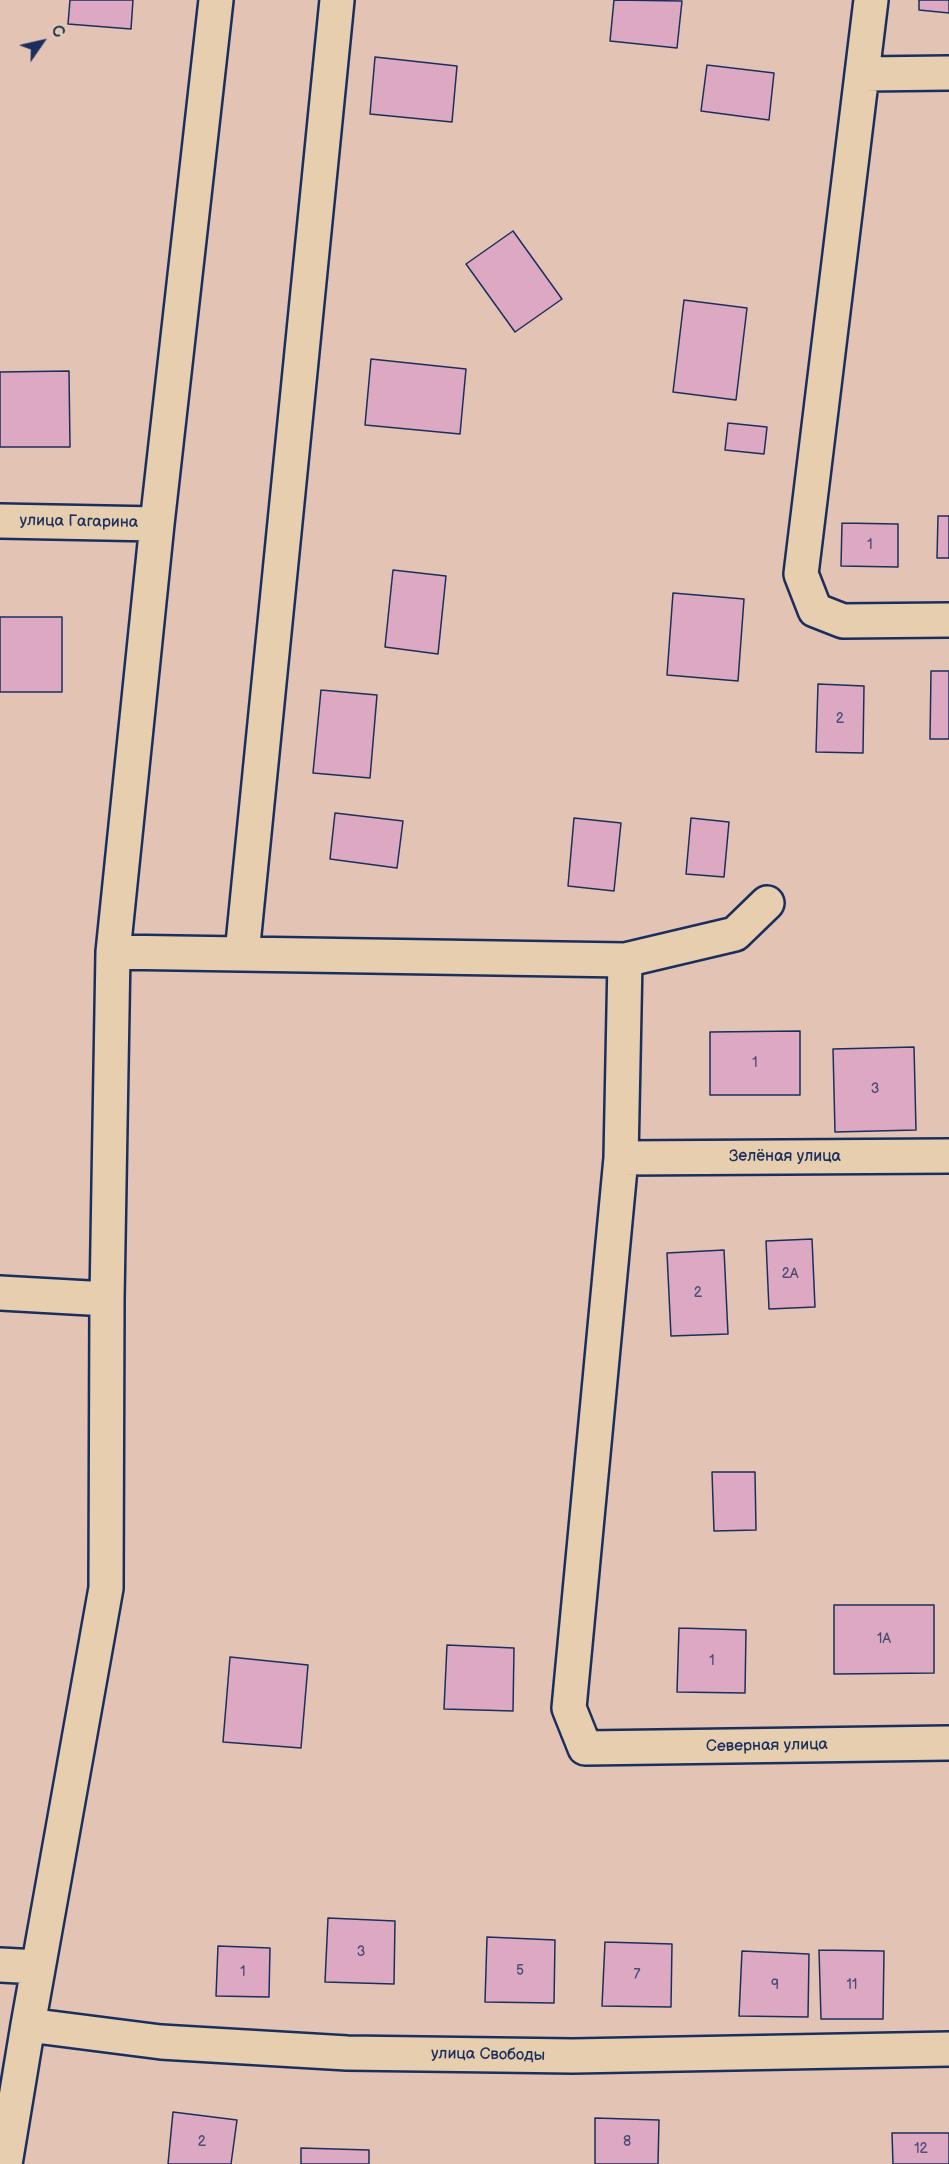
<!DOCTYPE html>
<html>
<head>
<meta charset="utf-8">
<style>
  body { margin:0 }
  #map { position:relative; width:949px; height:2164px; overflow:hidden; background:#e3c3b4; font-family:"Balsamiq Sans",sans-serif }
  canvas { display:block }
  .north { position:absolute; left:12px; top:12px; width:60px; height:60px; -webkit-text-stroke:4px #e6ceae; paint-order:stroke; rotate:56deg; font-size:16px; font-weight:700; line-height:24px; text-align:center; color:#1b2f5e }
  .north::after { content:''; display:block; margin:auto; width:21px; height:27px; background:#1b2f5e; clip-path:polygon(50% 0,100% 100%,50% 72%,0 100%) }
</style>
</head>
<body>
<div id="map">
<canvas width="949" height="2164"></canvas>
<div class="north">С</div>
</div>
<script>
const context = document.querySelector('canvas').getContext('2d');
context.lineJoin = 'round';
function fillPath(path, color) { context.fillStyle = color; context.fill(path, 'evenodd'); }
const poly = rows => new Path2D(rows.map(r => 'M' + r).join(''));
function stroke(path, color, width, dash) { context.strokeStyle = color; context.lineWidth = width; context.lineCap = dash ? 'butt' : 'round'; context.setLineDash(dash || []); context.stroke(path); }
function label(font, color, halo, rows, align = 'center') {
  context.font = font + ' "Balsamiq Sans",sans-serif'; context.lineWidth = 5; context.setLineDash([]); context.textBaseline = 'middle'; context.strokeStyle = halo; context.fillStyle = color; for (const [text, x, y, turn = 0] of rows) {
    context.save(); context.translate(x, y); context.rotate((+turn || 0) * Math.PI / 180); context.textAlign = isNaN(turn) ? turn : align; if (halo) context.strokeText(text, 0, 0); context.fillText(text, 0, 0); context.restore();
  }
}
const building = poly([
  [70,0,133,0,131,29,68,24,70,0],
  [614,0,682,1,677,48,610,41,614,0],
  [919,0,949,0,949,13,919,10,919,0],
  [375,57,457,66,452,122,370,114,375,57],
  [707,65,774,73,769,120,701,111,707,65],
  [513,231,562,299,515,332,466,264,513,231],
  [684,300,747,308,736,400,673,392,684,300],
  [371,359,466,369,460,434,365,425,371,359],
  [69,371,70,447,0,447,0,372,69,371],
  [728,423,767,427,764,454,725,450,728,423],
  [938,516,949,516,949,558,937,558,938,516],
  [842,523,898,524,898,567,841,566,842,523],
  [393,570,446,576,438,654,385,647,393,570],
  [673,593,744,599,738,681,667,675,673,593],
  [0,617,62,617,62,692,0,692,0,617],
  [931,671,949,671,949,739,930,739,931,671],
  [818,684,864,686,863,753,816,752,818,684],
  [321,690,377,695,370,778,313,773,321,690],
  [335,813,403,821,397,868,330,859,335,813],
  [574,818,621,823,614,891,568,886,574,818],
  [691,818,729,822,724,877,686,874,691,818],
  [800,1031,800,1095,710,1095,710,1032,800,1031],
  [914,1047,916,1130,835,1132,833,1049,914,1047],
  [812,1239,815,1307,769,1309,766,1241,812,1239],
  [724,1250,728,1334,671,1336,667,1253,724,1250],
  [712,1472,755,1472,756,1530,714,1531,712,1472],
  [834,1605,934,1605,934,1673,834,1674,834,1605],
  [679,1628,746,1630,745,1693,677,1692,679,1628],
  [447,1645,514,1648,513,1711,444,1709,447,1645],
  [230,1657,308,1665,301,1748,223,1742,230,1657],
  [328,1918,395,1921,394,1984,325,1982,328,1918],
  [487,1937,555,1940,554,2003,485,2002,487,1937],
  [605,1942,672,1944,671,2007,602,2006,605,1942],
  [218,1946,270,1948,269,1997,216,1996,218,1946],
  [819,1950,884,1951,883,2019,821,2019,819,1950],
  [742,1951,809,1954,808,2017,739,2016,742,1951],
  [173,2112,237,2120,231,2164,168,2164,173,2112],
  [595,2118,659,2120,658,2164,595,2164,595,2118],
  [892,2133,949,2133,949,2164,893,2164,892,2133],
  [301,2148,369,2150,369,2164,301,2164,301,2148]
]);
const minor = poly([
  [871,0,801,574,815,610,843,621,949,620],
  [864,74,949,73],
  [0,521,157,524],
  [113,952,625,960,735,934,767,903],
  [242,954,337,0],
  [625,960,621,1158,569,1708,585,1748,949,1743],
  [621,1158,949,1156],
  [0,1293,107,1299],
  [0,1965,38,1967],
  [28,2025,161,2042,347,2053,573,2056,949,2049],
  [5,2164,28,2025,106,1588,107,1299,113,952,157,524,216,0]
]);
const numberNames = [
  ["1",870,545],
  ["2",840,719],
  ["1",755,1063],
  ["3",875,1089],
  ["2А",790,1274],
  ["2",698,1293],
  ["1А",884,1639],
  ["1",712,1661],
  ["3",361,1952],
  ["5",520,1971],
  ["1",243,1972],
  ["7",637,1975],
  ["9",775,1985],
  ["11",852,1985],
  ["2",202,2142],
  ["8",627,2142],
  ["12",921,2149]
];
const streetNames = [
  ["улица Гагарина",79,522,1],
  ["Зелёная улица",785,1157],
  ["Северная улица",767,1746,-1],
  ["улица Свободы",488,2055,1]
];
fillPath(building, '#dda8c1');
stroke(building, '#1b2f5e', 1.5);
stroke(minor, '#1b2f5e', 38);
stroke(minor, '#e6ceae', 33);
label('14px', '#4c4d77', null, numberNames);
label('16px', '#1b2f5e', '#e6ceae', streetNames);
</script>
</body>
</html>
